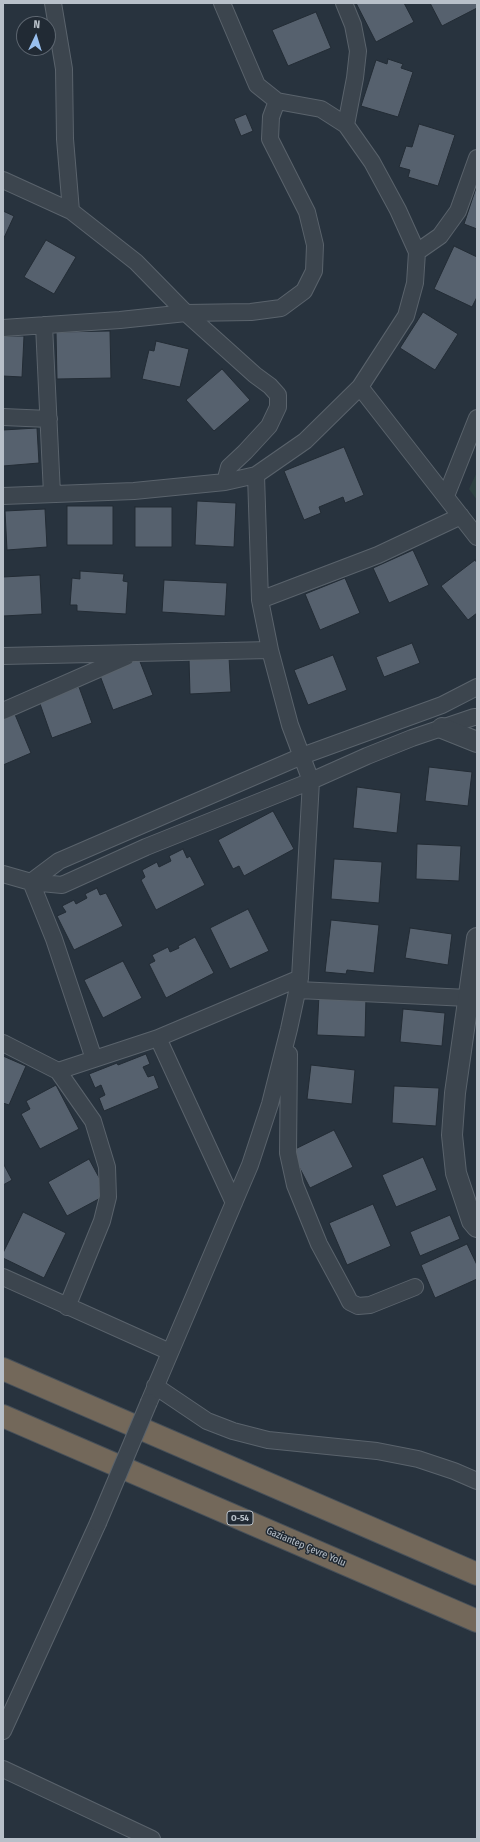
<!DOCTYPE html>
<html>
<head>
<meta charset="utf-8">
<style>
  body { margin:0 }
  #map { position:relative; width:480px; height:1842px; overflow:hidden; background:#28333e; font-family:"Fira Sans Condensed",sans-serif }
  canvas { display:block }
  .frame { position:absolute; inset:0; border:4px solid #b8c0c9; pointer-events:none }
  .north { position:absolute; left:16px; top:16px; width:40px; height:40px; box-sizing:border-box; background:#212a34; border:1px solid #5d6670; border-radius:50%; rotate:4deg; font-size:11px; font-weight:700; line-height:16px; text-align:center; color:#b8c0c9 }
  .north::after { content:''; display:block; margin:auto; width:14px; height:18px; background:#98bfee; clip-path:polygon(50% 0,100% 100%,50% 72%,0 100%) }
</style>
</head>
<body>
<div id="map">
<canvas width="480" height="1842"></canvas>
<div class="frame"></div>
<div class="north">N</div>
</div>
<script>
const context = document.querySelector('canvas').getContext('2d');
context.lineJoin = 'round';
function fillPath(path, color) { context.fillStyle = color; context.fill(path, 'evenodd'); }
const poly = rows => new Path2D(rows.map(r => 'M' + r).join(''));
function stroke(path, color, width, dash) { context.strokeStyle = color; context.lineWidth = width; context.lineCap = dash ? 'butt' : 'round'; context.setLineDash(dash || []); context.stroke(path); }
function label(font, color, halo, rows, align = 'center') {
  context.font = font + ' "Fira Sans Condensed",sans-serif'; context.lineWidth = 3; context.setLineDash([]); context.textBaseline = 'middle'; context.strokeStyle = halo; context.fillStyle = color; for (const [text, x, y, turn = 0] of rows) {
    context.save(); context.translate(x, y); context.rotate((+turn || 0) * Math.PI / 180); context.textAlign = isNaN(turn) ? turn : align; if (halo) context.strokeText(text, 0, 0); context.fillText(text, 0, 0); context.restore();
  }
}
const green = poly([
  [477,472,477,500,469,489]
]);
const building = poly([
  [356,3,404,3,414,22,376,42,356,3],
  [430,3,477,3,477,8,442,26,430,3],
  [316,12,331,48,288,66,272,30,316,12],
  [388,59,403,64,401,68,413,72,398,117,361,106,376,60,387,64,388,59],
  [246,114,253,131,241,136,234,119,246,114],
  [419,124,455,135,438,186,408,177,410,170,399,167,406,146,412,147,419,124],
  [477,185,477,229,464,224,477,185],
  [3,211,14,216,3,240,3,211],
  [46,240,76,257,54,294,24,277,46,240],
  [454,246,477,257,477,297,472,307,434,289,454,246],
  [423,312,458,334,435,370,400,348,423,312],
  [110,331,111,378,57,379,56,332,110,331],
  [3,336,24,336,22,377,3,376,3,336],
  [156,341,189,349,180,387,142,379,149,350,154,351,156,341],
  [222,369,250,400,214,431,186,400,222,369],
  [37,428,39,463,3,466,3,430,37,428],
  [344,447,364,495,345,503,343,497,319,507,321,513,304,520,284,471,344,447],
  [197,501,236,503,234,547,195,545,197,501],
  [67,506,113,506,113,545,67,545,67,506],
  [135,507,172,507,172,547,135,547,135,507],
  [45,509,47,547,7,550,5,511,45,509],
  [413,550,429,585,389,603,373,568,413,550],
  [475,560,477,563,477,613,468,620,441,586,475,560],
  [80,571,124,574,123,581,128,582,126,614,77,611,77,605,70,605,72,578,80,579,80,571],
  [40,575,42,614,3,616,3,577,40,575],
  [345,578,360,613,320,630,305,594,345,578],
  [164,580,227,583,225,616,162,612,164,580],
  [412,643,420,663,384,677,376,657,412,643],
  [333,655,347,690,308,705,294,670,333,655],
  [229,657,231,692,190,694,189,659,229,657],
  [139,659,153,695,113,710,99,673,139,659],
  [79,687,92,723,52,738,39,701,79,687],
  [14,712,31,753,3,765,3,717,14,712],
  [429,767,472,772,468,806,425,801,429,767],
  [357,787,401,793,397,833,353,828,357,787],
  [273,811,294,849,244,876,239,866,233,869,218,840,273,811],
  [417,844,461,846,459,881,416,879,417,844],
  [183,849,187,858,190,856,205,885,156,910,141,880,145,877,142,870,157,862,159,867,171,861,169,856,183,849],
  [334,859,382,862,379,903,331,899,334,859],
  [97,888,100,895,106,893,123,926,74,950,57,916,66,912,62,906,74,900,76,904,87,898,85,894,97,888],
  [248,909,269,951,230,969,210,928,248,909],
  [331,920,379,925,374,973,347,970,346,974,325,972,331,920],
  [410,928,452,934,448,965,405,958,410,928],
  [195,937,214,973,166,998,149,964,155,961,152,955,168,947,170,952,179,948,178,946,195,937],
  [123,961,142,998,103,1018,84,980,123,961],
  [319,995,366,997,365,1037,317,1035,319,995],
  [403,1009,445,1013,442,1046,400,1042,403,1009],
  [146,1054,150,1064,143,1067,148,1077,154,1075,159,1088,104,1111,99,1098,105,1095,101,1085,95,1088,89,1074,117,1063,118,1065,146,1054],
  [3,1056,26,1066,9,1105,3,1103,3,1056],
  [311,1065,355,1070,352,1104,307,1099,311,1065],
  [56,1085,79,1129,40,1149,21,1114,30,1109,26,1101,56,1085],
  [394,1086,439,1088,436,1126,392,1123,394,1086],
  [334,1130,353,1167,310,1188,291,1151,334,1130],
  [423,1157,437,1190,396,1207,382,1175,423,1157],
  [89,1159,108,1194,67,1216,48,1182,89,1159],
  [3,1163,12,1180,3,1185,3,1163],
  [373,1204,391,1246,347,1265,329,1223,373,1204],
  [23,1212,66,1233,44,1278,3,1258,3,1253,23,1212],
  [450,1215,460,1239,420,1256,410,1232,450,1215],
  [467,1244,477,1265,477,1279,435,1298,421,1265,467,1244]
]);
const minor = poly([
  [53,3,64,69,65,139,71,211],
  [344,3,353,25,358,51,355,78,346,125],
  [3,180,71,211,136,262,186,313,255,375,270,386,278,395,278,407,269,426,245,452,229,467,225,482],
  [417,252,440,236,458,211,477,158],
  [44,325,52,494],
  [3,328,120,320,186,313,251,312,281,308,304,291,314,271,315,245,307,212,270,139,271,117,277,101],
  [360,387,477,537],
  [3,417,49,419],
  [3,496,134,491,225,482,256,475,305,441,360,387,406,316,415,283,417,252,398,210,372,162,346,125,321,109,277,101,257,85,222,3],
  [446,496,477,418],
  [260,600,378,555,461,516],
  [3,656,270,650],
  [3,711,126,657],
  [3,874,31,882,62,885,146,847,311,781,367,756,412,738,474,717,477,717],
  [31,882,59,861,302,756,442,705,477,687],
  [31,882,54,939,94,1059],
  [298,990,468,998],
  [158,1038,234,1203],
  [3,1043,58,1071,93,1121,107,1167,108,1197,102,1221,67,1307],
  [289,1054,288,1153,295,1185,319,1244,346,1294,350,1302,358,1306,370,1305,415,1287],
  [58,1071,158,1038,300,978],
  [3,1277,170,1352],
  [155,1386,207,1421,233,1431,268,1440,377,1451,418,1459,454,1471,477,1481],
  [149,1402,250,1165,270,1104,289,1029,300,978,311,781,290,725,270,650,260,600,256,475],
  [3,1731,98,1523],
  [3,1769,152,1839]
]);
const tertiary = poly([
  [442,728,477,742],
  [477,938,455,1093,452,1135,456,1173,472,1221,477,1227]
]);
const motorway = poly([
  [3,1369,477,1574],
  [3,1416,477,1621]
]);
const minorBridge = poly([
  [98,1523,149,1402]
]);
const shields = [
  [240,1518,26]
];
const shieldNames = [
  ["O-54",240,1518]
];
const streetNames = [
  ["Gaziantep Çevre Yolu",306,1547,23]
];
fillPath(green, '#2b4040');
fillPath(building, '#56616e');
stroke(building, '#232c35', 1);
stroke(minor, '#5a636c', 18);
stroke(tertiary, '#5a636c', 22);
stroke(motorway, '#475059', 24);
stroke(minor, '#3c454e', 16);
stroke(tertiary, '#3c454e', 20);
stroke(motorway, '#73685a', 22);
stroke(minorBridge, '#5a636c', 18, []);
stroke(minorBridge, '#3c454e', 16);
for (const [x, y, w] of shields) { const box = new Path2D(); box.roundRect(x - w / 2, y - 7, w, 14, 3); context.fillStyle = '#212a34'; context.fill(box); stroke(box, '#b8c0c9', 1); }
label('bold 9px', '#b8c0c9', null, shieldNames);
label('10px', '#b8c0c9', '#212a34', streetNames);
</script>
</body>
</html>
